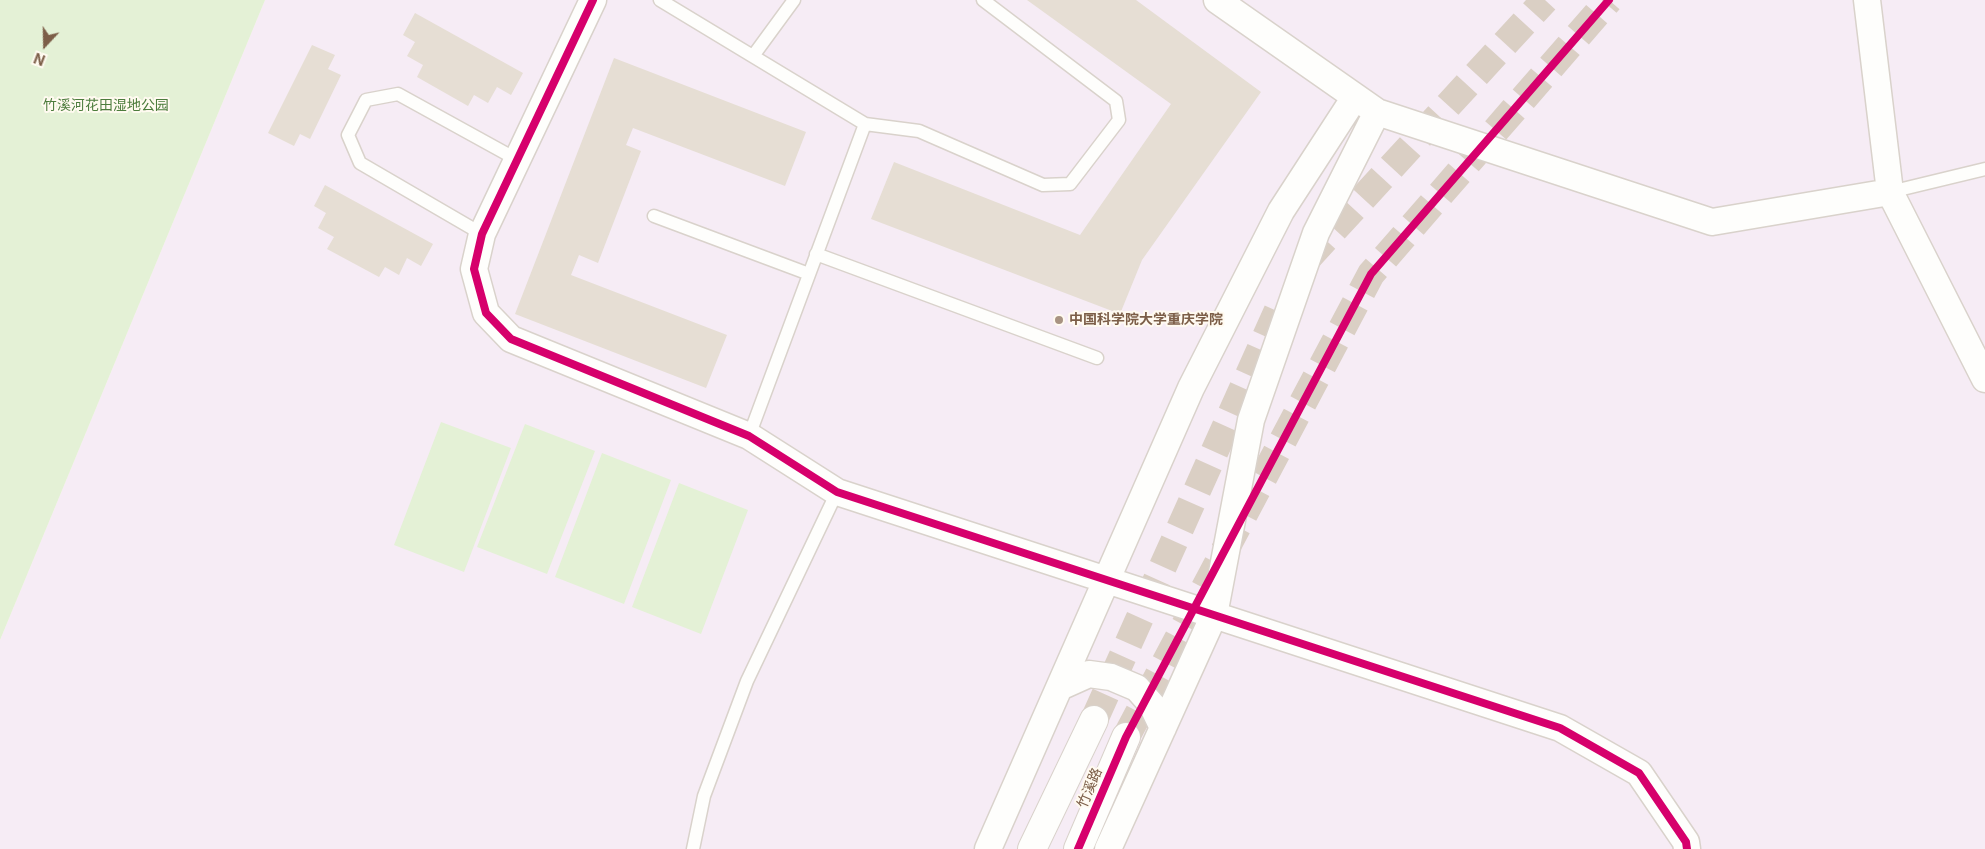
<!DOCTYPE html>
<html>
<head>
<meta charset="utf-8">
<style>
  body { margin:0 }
  #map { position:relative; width:1985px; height:849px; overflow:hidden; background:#f9f5ed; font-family:Inter,sans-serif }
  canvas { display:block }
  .north { position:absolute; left:20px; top:20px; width:50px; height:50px; -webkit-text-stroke:4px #fffaf0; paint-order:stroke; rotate:201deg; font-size:14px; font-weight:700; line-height:20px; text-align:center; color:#7c5e48 }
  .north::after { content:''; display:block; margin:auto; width:18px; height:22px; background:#7c5e48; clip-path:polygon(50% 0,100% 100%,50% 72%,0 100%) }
</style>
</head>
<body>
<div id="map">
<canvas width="1985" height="849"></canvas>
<div class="north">N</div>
</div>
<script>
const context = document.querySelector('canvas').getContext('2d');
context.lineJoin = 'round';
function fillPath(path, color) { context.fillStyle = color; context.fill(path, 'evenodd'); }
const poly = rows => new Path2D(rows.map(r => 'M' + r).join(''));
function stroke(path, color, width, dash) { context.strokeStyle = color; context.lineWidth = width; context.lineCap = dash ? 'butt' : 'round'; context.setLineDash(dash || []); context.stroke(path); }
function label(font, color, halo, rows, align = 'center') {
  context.font = font + ' Inter,"Noto Sans SC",sans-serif'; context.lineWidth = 4; context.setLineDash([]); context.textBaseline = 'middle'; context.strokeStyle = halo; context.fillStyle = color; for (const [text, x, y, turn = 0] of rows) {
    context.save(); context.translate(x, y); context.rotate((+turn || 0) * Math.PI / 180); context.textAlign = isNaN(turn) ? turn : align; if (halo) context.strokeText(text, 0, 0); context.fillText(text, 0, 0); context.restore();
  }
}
const education = poly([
  [265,0,1985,0,1985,849,0,849,0,640]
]);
const green = poly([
  [0,0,265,0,0,640],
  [441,422,511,448,464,572,394,545],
  [525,424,595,451,547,574,477,547],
  [602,453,671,480,624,604,555,577],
  [679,483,748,510,701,634,632,607]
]);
const building = poly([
  [1027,0,1136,0,1261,92,1142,260,1120,314,871,219,894,162,1080,235,1171,104],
  [415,13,523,73,511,95,497,87,488,103,474,95,468,106,417,77,423,65,407,56,415,42,403,35],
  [312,45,335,55,328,69,341,75,310,139,300,134,294,146,268,133],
  [614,58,806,132,785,186,633,128,626,145,641,151,598,263,579,255,571,275,727,335,706,388,515,314],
  [325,185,433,244,421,266,407,258,399,275,385,267,379,277,327,249,334,237,318,228,326,213,314,206]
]);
const tertiaryTunnel = poly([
  [1306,260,1545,0],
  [1094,720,1279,308],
  [1126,737,1371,274,1609,0]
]);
const service = poly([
  [660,0,865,124,919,131,1043,185,1070,184,1119,120,1116,101,983,0],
  [753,56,794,0],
  [1890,192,1985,169],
  [654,216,809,274],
  [482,234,360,163,348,135,366,100,398,94,516,159],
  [816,254,1097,358],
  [749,436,865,124],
  [693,849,704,796,747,681,837,492]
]);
const minor = poly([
  [593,0,482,234,474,269,486,313,511,339,749,436,837,492,1560,728,1639,773,1686,842,1687,849],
  [1217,0,1377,112,1712,222,1890,192],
  [1867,0,1890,192,1985,379],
  [1060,687,1089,674,1111,677,1137,688,1152,705,1163,728],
  [988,849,1191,388,1281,211,1355,97],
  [1108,849,1214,615,1251,420,1316,233,1377,112]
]);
const tertiary = poly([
  [1032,849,1094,720],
  [1078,849,1126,737]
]);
const cycleway = poly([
  [593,0,482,234,474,269,486,313,511,339,749,436,837,492,1560,728,1639,773,1686,842,1687,849],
  [1078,849,1126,737,1371,274,1609,0]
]);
const markers = [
  [1059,320,5,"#a89382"]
];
const parkNames = [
  ["竹溪河花田湿地公园",106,106]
];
const poiNames = [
  ["中国科学院大学重庆学院",1069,320]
];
const streetNames = [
  ["竹溪路",1090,788,-67]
];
fillPath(education, '#f6ecf5');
fillPath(green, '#e4f1d6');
fillPath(building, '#e6ded4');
stroke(tertiaryTunnel, '#dacfc4', 28, [28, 14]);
stroke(service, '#d9d2cb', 15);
stroke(minor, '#d9d2cb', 29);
stroke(tertiary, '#d9d2cb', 30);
stroke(service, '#fefefc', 12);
stroke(minor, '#fefefc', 26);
stroke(tertiary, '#fefefc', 28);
stroke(cycleway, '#d6006c', 8);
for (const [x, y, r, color] of markers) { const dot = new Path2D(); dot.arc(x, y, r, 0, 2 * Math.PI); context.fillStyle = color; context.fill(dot); stroke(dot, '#fffaf0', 2); }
label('14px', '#4c7c3c', '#fffaf0', parkNames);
label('bold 14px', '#7c5e48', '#fffaf0', poiNames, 'left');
label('14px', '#7c5e48', '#fffaf0', streetNames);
</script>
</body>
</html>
